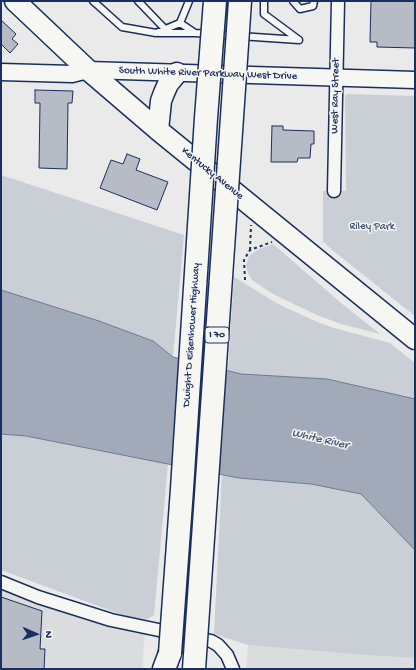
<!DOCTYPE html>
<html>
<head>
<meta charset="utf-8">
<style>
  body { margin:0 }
  #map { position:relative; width:416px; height:670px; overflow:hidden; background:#e9eae9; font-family:"Gochi Hand",sans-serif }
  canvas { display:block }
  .frame { position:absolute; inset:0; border:2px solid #1b2f5e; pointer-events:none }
  .north { position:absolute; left:16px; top:614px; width:40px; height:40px; -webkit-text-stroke:3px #f6f6f2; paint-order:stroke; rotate:92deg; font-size:11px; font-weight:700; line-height:16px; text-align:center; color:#1b2f5e }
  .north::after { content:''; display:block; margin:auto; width:14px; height:18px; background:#1b2f5e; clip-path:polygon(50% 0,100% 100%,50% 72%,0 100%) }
</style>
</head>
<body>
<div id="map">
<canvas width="416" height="670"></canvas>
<div class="frame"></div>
<div class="north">N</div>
</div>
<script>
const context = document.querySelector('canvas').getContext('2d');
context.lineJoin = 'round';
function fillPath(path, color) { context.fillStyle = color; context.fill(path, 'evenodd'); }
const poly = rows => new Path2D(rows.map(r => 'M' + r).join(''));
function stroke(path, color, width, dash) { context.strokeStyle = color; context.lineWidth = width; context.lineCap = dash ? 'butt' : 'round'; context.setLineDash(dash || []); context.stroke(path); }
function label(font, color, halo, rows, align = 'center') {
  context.font = font + ' "Gochi Hand",sans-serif'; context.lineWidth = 3; context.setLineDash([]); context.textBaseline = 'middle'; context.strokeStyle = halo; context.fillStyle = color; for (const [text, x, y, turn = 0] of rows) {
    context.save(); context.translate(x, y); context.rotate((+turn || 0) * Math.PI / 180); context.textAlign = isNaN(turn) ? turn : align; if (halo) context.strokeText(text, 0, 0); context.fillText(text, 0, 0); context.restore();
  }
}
const built = poly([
  [1,587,145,631,142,669,1,669],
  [248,645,363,655,415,658,415,669,246,669]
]);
const green = poly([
  [346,94,415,96,415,316,331,249,323,241,323,191,346,191,345,98],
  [1,175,184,235,173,357,153,341,99,321,1,290],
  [273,244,341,303,380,334,341,324,317,315,273,294,252,280,248,273,246,265,249,256,257,250],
  [234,277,278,304,315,321,334,328,390,343,415,363,415,399,327,379,241,374,228,371],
  [1,434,26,436,168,464,154,615,147,619,128,617,1,570],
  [222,474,239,478,311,484,361,494,415,550,415,658,363,655,248,645,214,634]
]);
const water = poly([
  [1,290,99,321,153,341,173,357,241,374,327,379,415,399,415,550,361,494,311,484,239,478,26,436,1,434,1,290]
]);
const building = poly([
  [371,1,415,1,415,48,377,47,377,42,370,42,371,1],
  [1,20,16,34,12,39,18,44,10,53,1,44,1,20],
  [35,90,73,91,72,103,68,103,67,169,39,168,40,103,35,103,35,90],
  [272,126,283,126,283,130,314,131,314,144,311,144,310,158,298,158,297,162,271,162,272,126],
  [127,154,140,159,136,170,168,182,157,210,100,188,111,160,123,164,127,154],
  [1,597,42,611,40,649,45,649,44,669,1,669,1,597]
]);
const path = poly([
  [250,250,251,225],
  [245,280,244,260,250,250,272,242]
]);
const service = poly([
  [93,1,122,27,156,33,180,23,189,1],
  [138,1,165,29],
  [293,1,300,9,313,6,314,1],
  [180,23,195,33,299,40,264,14,264,1],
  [159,33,195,33]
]);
const minor = poly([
  [334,191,338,1],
  [1,582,38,597,111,620,211,641,218,645,227,655,233,669]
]);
const tertiary = poly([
  [1,72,72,74,88,70,415,80]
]);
const primary = poly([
  [15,1,88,70,158,130,415,339],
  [158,130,161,101,164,93,168,84,177,73]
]);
const motorway = poly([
  [164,669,170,653]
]);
const motorwayBridge = poly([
  [170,653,182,489,206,118,215,1],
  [194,669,240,1]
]);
const shields = [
  [217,335,24]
];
const shieldNames = [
  ["I 70",217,335]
];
const streetNames = [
  ["South White River Parkway West Drive",208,74,2],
  ["West Ray Street",336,96,-89],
  ["Kentucky Avenue",212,174,39],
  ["Dwight D Eisenhower Highway",192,335,-86]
];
const parkNames = [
  ["Riley Park",372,227]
];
const waterNames = [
  ["White River",320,440,13]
];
fillPath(built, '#dadcde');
fillPath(green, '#caced5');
fillPath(water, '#a2aaba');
stroke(water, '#6c7995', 1);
fillPath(building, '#b6bbc6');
stroke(building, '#1b2f5e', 1);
stroke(service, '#1b2f5e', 9);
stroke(minor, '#1b2f5e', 15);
stroke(tertiary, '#1b2f5e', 19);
stroke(primary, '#1b2f5e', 23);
stroke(motorway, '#1b2f5e', 25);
stroke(path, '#1b2f5e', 2, [3, 3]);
stroke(service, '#f6f6f2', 6);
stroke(minor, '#f6f6f2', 12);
stroke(tertiary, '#f6f6f2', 16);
stroke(primary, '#f6f6f2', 20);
stroke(motorway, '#f6f6f2', 22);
stroke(motorwayBridge, '#1b2f5e', 25, []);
stroke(motorwayBridge, '#f6f6f2', 22);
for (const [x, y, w] of shields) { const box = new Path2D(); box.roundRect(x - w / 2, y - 8, w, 16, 3); context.fillStyle = '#f6f6f2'; context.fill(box); stroke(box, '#1b2f5e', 1); }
label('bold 10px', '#1b2f5e', null, shieldNames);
label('11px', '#1b2f5e', '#f6f6f2', streetNames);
label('11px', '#47577c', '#f6f6f2', parkNames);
label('italic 12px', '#44547a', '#f6f6f2', waterNames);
</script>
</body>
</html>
